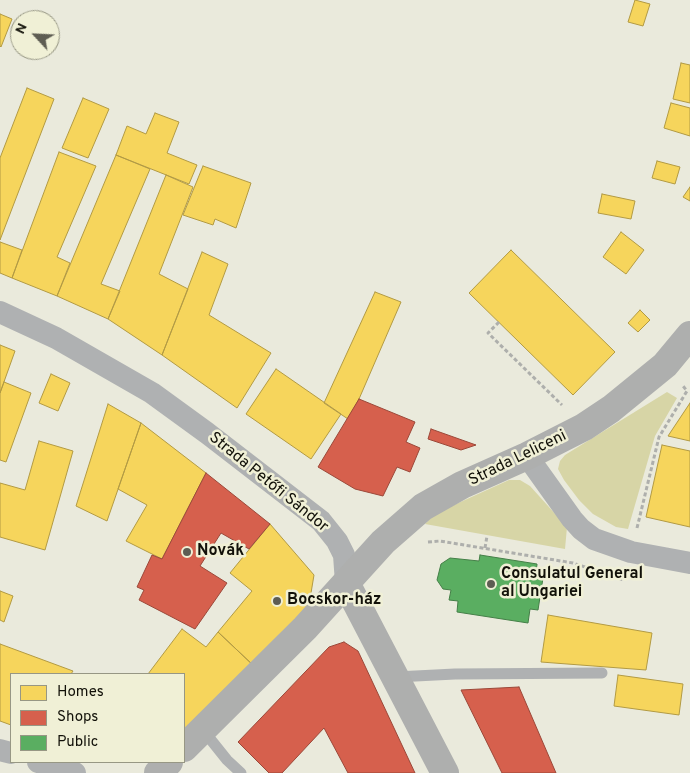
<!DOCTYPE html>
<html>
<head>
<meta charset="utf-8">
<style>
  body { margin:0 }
  #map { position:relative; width:690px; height:773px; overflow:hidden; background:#eaeadc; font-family:Overpass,sans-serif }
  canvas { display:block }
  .legend { position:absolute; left:10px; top:673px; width:175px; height:90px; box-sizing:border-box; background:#f0f0d6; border:1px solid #979784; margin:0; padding:6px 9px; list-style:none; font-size:15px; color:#121109 }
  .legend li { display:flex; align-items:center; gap:10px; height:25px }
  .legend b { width:25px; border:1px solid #979784 }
  .north { position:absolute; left:10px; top:10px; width:50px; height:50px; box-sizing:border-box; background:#f0f0d6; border:1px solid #979784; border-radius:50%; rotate:295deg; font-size:14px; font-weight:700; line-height:20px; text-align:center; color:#121109 }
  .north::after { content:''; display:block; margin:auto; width:18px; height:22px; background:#5e5d53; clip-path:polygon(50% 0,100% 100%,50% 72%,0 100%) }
</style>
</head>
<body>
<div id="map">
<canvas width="690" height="773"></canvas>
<ul class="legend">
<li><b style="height:14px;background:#f6d55c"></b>Homes</li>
<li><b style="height:14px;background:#d6604d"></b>Shops</li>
<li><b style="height:14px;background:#5aae61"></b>Public</li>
</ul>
<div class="north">N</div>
</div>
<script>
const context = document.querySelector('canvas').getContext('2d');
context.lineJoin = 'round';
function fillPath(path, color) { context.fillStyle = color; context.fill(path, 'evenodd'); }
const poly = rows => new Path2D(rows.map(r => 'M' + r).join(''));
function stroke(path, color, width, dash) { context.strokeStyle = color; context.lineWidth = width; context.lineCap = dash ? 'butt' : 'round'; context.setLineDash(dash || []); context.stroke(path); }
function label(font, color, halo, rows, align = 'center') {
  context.font = font + ' Overpass,sans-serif'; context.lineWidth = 5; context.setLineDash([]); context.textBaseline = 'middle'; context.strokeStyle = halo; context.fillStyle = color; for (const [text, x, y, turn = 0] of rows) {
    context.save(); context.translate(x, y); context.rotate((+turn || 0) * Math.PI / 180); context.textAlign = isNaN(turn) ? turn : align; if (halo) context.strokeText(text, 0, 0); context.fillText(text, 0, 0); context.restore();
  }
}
const green = poly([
  [667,392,677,398,655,436,628,529,616,527,593,514,579,500,564,480,558,469,560,461,565,455],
  [509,480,520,480,530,486,567,527,565,549,425,524,434,514]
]);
const homes = poly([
  [635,0,650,4,643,26,628,22,635,0],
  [0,14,12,19,1,47,0,46,0,14],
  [681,63,690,65,690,103,673,99,681,63],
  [27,88,54,99,0,240,0,158,27,88],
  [83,98,109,109,88,158,62,148,83,98],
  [671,103,690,108,690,136,664,128,671,103],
  [155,113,179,122,167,153,197,165,189,184,116,155,127,126,146,134,155,113],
  [59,152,96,166,57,257,70,263,57,296,12,278,59,152],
  [116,155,150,169,101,284,120,291,108,319,57,296,116,155],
  [657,161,680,167,675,184,652,178,657,161],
  [203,166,251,183,236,228,215,219,213,225,183,215,203,166],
  [166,175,193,187,159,274,188,289,162,355,108,319,166,175],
  [690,187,690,201,683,197,690,187],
  [602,194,635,201,631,219,598,213,602,194],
  [621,232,644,250,626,274,603,257,621,232],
  [0,242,22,250,12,278,0,273,0,242],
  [511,250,615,352,573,395,469,293,511,250],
  [202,252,228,264,209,315,271,353,237,408,162,355,202,252],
  [375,292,401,302,359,399,348,419,324,403,375,292],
  [640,310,650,320,638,332,628,323,640,310],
  [0,345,15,351,0,393,0,345],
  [276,369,341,414,311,459,246,414,276,369],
  [51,374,70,383,58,411,39,403,51,374],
  [4,382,31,393,6,462,0,460,0,393,4,382],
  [690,403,690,441,668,436,690,403],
  [108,404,141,423,107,521,76,506,108,404],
  [141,423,206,473,162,559,126,541,147,505,118,489,141,423],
  [39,441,73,451,45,550,0,537,0,483,25,490,39,441],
  [662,445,690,451,690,527,646,517,662,445],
  [270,524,314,575,308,611,255,667,218,632,252,591,230,573,270,524],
  [0,591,13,596,4,622,0,620,0,591],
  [548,615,652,633,646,670,541,662,548,615],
  [182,629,206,647,218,632,255,667,184,743,184,674,148,674,182,629],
  [0,644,73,671,71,674,11,674,11,725,0,721,0,644],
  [618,675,683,684,679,715,614,706,618,675]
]);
const shops = poly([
  [359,399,415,422,406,442,420,448,410,472,397,467,383,496,355,489,318,467,359,399],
  [431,429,476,445,461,450,428,439,431,429],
  [206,473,270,524,249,549,221,533,200,566,227,583,195,629,139,600,144,590,137,587,152,555,162,559,206,473],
  [344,642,358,651,415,773,348,773,324,728,282,773,269,773,238,742,329,647,344,642],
  [519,687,556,773,502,773,461,690,519,687]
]);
const public = poly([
  [480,555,537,564,536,577,543,578,538,610,530,609,528,623,457,612,458,601,449,600,451,590,443,589,437,580,441,564,450,558,479,561,480,555]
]);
const path = poly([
  [499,322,488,333,562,405],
  [637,528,659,437,687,391,683,386],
  [428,542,440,541,573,563,624,580,625,577],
  [485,548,487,536]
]);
const lane = poly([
  [396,677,455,674,602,673],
  [203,730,227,760,241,773]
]);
const street = poly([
  [0,312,56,338,152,393,207,433,321,521,337,541,344,555,346,583],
  [527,456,572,519,581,529,594,539,631,552,690,563],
  [0,750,11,753],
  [38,762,75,773]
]);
const secondary = poly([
  [346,583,445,773],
  [184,748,305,628,383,542,423,507,462,485,527,456,584,427,611,409,665,365,690,335],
  [158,773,169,762]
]);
const markers = [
  [187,552,5,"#5e5d53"],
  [491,584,5,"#5e5d53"],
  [277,601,5,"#5e5d53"]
];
const streetNames = [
  ["Strada Leliceni",518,459,-26],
  ["Strada Petőfi Sándor",268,483,39]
];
const poiNames = [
  ["Novák",197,552],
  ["Consulatul General",501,575],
  ["al Ungariei",501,593],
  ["Bocskor-ház",287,601]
];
fillPath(green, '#d7d5a6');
fillPath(homes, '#f6d55c');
stroke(homes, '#b29a43', 1);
fillPath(shops, '#d6604d');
stroke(shops, '#9b4839', 1);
fillPath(public, '#5aae61');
stroke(public, '#447f47', 1);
stroke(path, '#aeafac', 3, [4, 2.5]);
stroke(lane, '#afb1b2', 11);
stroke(street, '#afb1b2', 22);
stroke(secondary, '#aeafae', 28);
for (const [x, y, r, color] of markers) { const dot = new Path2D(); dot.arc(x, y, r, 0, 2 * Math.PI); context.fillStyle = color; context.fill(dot); stroke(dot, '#f0f0d6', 2); }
label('16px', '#121109', '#f0f0d6', streetNames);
label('bold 16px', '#121109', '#f0f0d6', poiNames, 'left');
</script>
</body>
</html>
